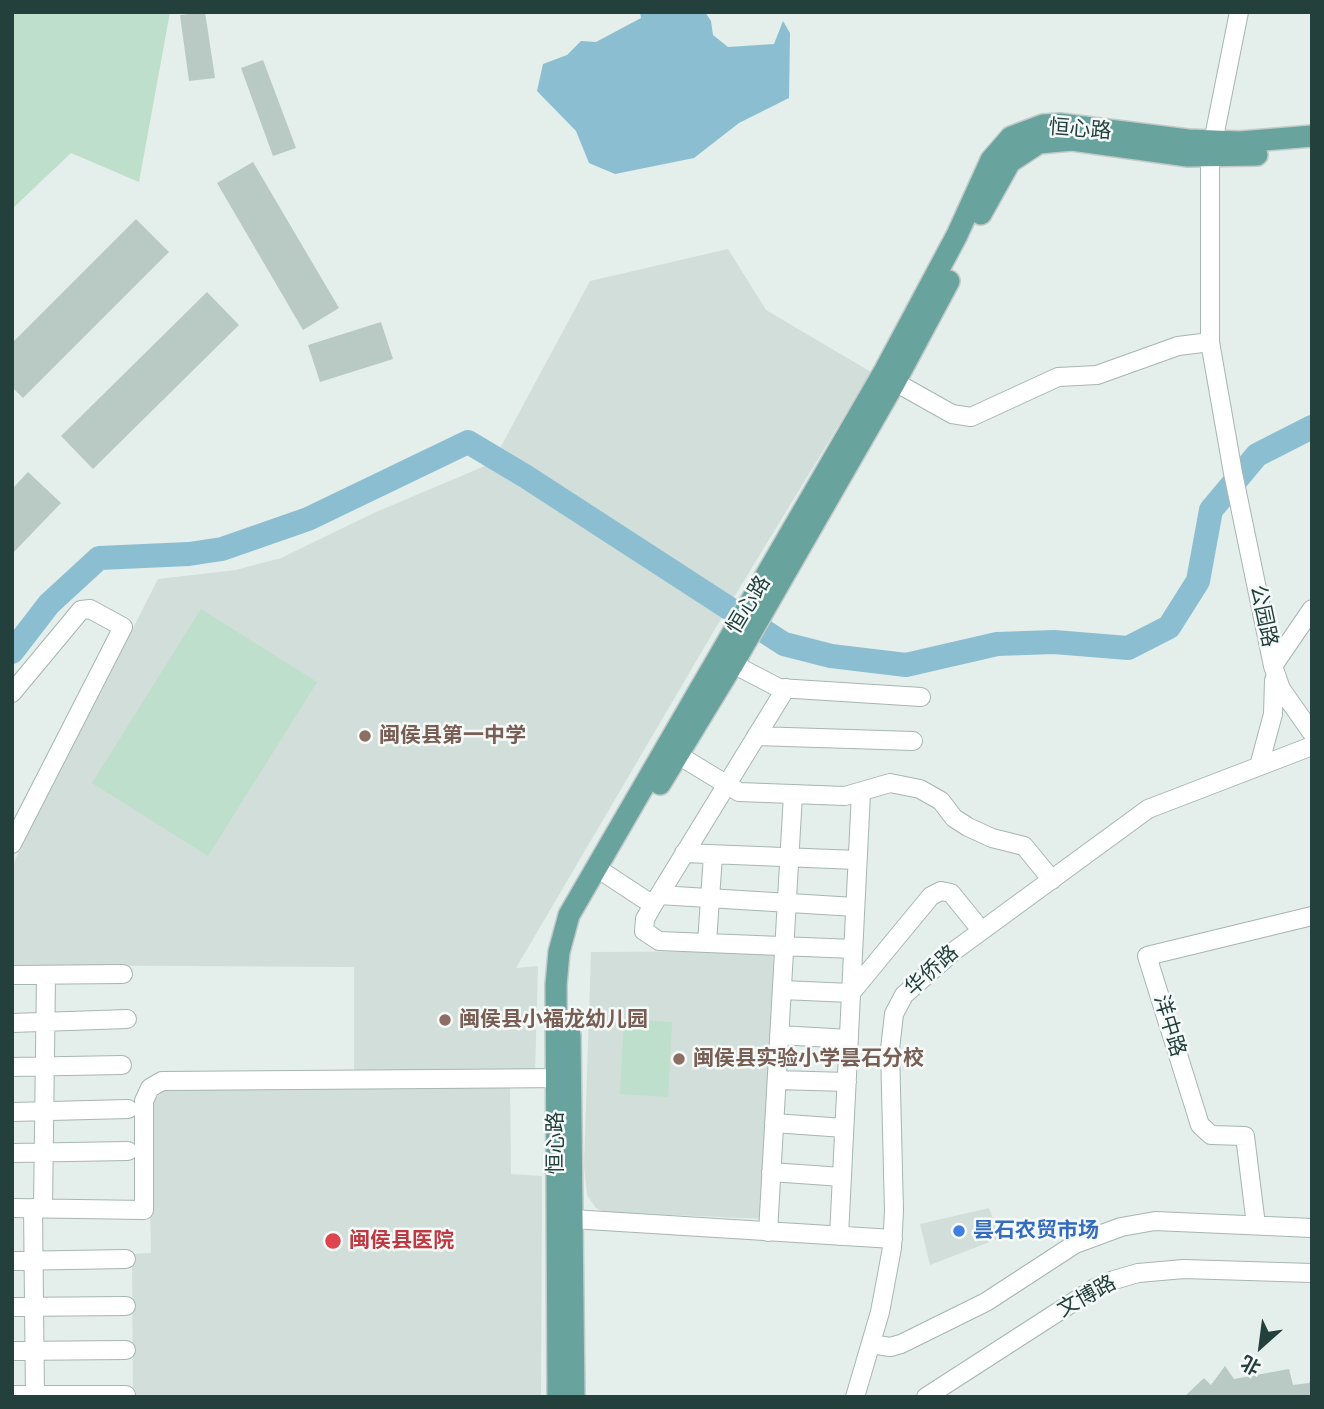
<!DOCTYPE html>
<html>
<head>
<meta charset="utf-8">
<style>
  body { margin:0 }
  #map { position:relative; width:1324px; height:1409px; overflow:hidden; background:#e4eeeb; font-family:Arial,"Noto Sans SC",sans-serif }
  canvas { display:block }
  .frame { position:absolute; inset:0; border:14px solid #23403c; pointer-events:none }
  .north { position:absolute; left:1226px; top:1311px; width:70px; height:70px; -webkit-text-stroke:5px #f5faf8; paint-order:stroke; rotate:208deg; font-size:19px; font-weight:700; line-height:28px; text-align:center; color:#23403c }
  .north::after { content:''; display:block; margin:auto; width:24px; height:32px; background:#23403c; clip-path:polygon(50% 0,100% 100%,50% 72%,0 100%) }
</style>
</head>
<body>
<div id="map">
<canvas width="1324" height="1409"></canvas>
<div class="frame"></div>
<div class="north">北</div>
</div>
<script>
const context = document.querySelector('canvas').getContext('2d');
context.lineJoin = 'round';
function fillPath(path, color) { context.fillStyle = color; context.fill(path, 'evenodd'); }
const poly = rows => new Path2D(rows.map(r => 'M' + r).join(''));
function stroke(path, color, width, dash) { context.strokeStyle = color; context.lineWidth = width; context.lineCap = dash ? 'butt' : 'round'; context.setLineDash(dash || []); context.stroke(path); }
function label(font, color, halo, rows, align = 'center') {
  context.font = font + ' Arial,"Noto Sans SC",sans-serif'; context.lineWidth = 5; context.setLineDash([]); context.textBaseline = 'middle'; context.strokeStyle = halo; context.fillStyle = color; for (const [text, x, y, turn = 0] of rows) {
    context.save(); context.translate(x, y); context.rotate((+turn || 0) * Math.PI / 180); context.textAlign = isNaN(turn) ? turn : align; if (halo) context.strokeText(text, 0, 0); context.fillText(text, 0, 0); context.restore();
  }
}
const built = poly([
  [728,249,766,310,871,372,728,607,516,968,538,966,535,1074,354,1072,354,967,12,965,12,866,158,579,236,570,281,558,376,512,492,463,590,281],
  [774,951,764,1219,604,1212,596,1208,587,1195,584,1166,591,952],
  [182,1088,510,1088,511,1174,542,1176,541,1397,133,1397,132,1254,151,1253,148,1108,163,1091],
  [989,1208,1000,1238,930,1265,920,1224]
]);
const green = poly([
  [12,12,170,12,139,182,71,153,12,209],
  [201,609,317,682,208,856,92,783],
  [624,1019,672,1022,668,1097,620,1094]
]);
const water = poly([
  [640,12,705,12,711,21,713,35,728,47,774,44,783,21,790,33,789,98,739,123,694,158,615,174,589,163,576,131,537,91,543,64,567,55,581,41,596,42,641,18]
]);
const river = poly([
  [12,652,49,604,99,558,189,554,222,549,308,519,468,442,525,476,784,644,831,656,906,665,997,644,1054,642,1128,648,1169,627,1198,581,1211,510,1257,455,1312,427]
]);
const building = poly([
  [205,12,215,78,189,81,180,15],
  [263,60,296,148,273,156,241,68],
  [253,162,339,308,303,330,217,183],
  [136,219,169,252,23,398,12,387,12,343],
  [207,292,239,325,93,469,61,436],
  [381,322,393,359,320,382,308,345],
  [28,472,61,503,12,554,12,489],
  [1225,1366,1234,1379,1289,1369,1293,1385,1309,1383,1312,1378,1312,1397,1184,1397,1204,1378,1211,1385]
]);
const minor = poly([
  [1239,12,1210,157,1210,342,1233,473,1273,666,1281,689,1312,733],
  [895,382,952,414,971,417,1058,377,1097,375,1178,346,1210,342],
  [733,664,779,688,921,697],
  [1273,666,1312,609],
  [786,688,653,905,645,919,644,931,659,941,853,949],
  [12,693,81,610,90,609,123,627,12,844],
  [756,736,913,741],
  [678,755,739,792,845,796,890,783,920,789,941,801,954,818,968,827,992,838,1024,846,1052,880],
  [1259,766,1273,714,1274,680],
  [684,853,857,860],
  [606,874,653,905],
  [659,895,855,907],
  [707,943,713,855],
  [12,975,123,974],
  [782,990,851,993,931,896,941,891,951,893,981,930],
  [12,1023,127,1019],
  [779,1035,849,1039],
  [12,1067,122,1065],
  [777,1080,847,1082],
  [12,1112,128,1109],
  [774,1123,844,1128],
  [12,1153,128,1151],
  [771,1172,842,1177],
  [12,1208,144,1210,144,1101,150,1088,162,1081,568,1078],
  [33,1208,35,1397],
  [43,1208,46,975],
  [572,1219,893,1239],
  [1256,1225,1245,1136,1211,1135,1200,1125,1147,956,1312,916],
  [768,1232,793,794],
  [839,1236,861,793],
  [12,1261,126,1259],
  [12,1307,126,1306],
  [871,1344,890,1347,901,1344,986,1302,1075,1244,1121,1227,1155,1221,1312,1228],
  [12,1351,126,1350],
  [12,1395,126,1395],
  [855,1397,880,1312,892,1248,894,1211,890,1049,894,1014,904,995,954,951,1148,809,1312,746],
  [926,1397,1095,1288,1114,1280,1138,1273,1184,1269,1312,1273]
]);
const major = poly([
  [981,214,1010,162,1039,143,1072,140,1188,156,1257,155],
  [660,784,733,664,895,382,949,281],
  [570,1035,574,1397],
  [558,1397,556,985,559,952,569,915,885,370,957,235,991,160,1011,137,1043,125,1060,124,1188,140,1240,142,1312,136]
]);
const markers = [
  [365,736,7,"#8d6e63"],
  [445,1020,7,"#8d6e63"],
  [679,1059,7,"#8d6e63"],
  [959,1231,7,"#3f7fe0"],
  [333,1241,9,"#e0444e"]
];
const streetNames = [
  ["恒心路",1080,130,4],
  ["恒心路",749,605,-59],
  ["公园路",1263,616,78],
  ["华侨路",932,971,-42],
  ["洋中路",1169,1026,73],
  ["恒心路",556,1143,-90],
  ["文博路",1087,1297,-29]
];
const educationNames = [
  ["闽侯县第一中学",379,736],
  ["闽侯县小福龙幼儿园",459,1020],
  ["闽侯县实验小学昙石分校",693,1059]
];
const shopNames = [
  ["昙石农贸市场",973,1231]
];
const healthNames = [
  ["闽侯县医院",349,1241]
];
fillPath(built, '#d2deda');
fillPath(green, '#bddfcb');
fillPath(water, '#8cbed2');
stroke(river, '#8cbed2', 24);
fillPath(building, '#b9c9c4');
stroke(minor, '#a6b6b3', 20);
stroke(major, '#c1cac8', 24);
stroke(minor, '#fff', 18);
stroke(major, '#69a39d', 21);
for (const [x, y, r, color] of markers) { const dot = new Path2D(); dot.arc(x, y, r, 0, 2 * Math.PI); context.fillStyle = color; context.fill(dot); stroke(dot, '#f5faf8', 2.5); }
label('21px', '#23403c', '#f5faf8', streetNames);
label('bold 21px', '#785e54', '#f5faf8', educationNames, 'left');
label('bold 21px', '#366cbe', '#f5faf8', shopNames, 'left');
label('bold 21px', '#be3a42', '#f5faf8', healthNames, 'left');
</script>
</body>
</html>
